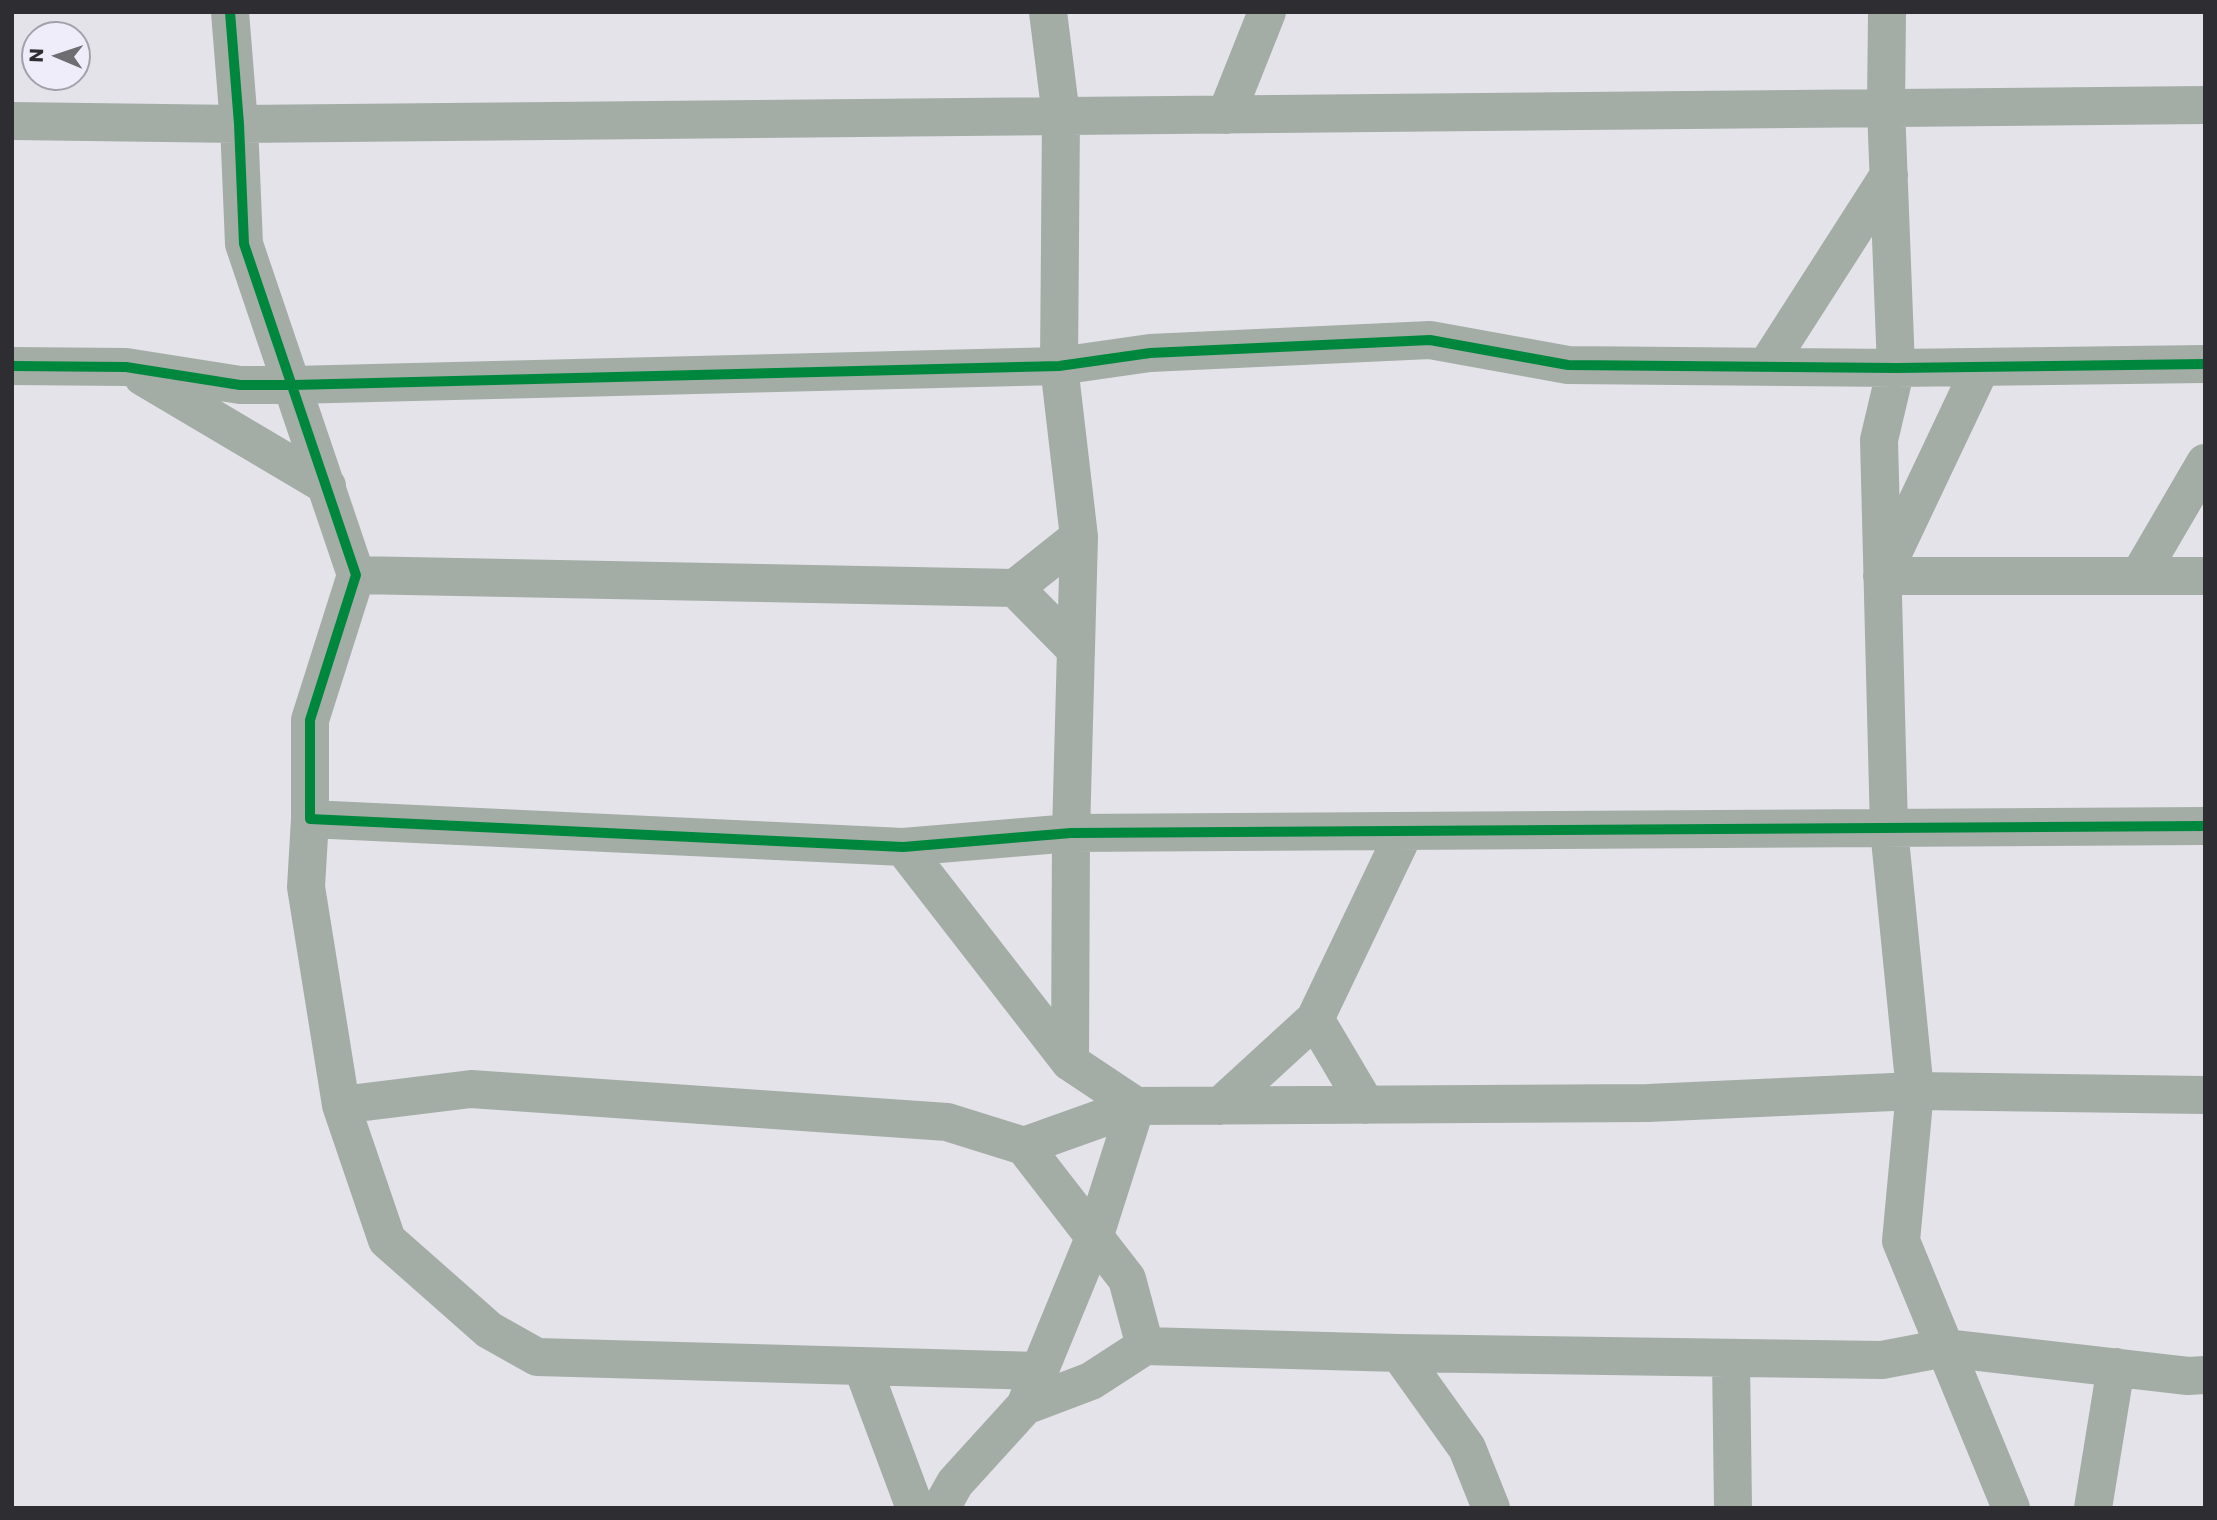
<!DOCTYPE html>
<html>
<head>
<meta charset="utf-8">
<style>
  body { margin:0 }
  #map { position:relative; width:2217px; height:1520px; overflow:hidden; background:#e4e3e9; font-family:Poppins,sans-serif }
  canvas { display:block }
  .frame { position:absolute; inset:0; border:14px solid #2e2e32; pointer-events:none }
  .north { position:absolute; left:21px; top:21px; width:70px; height:70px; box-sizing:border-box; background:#efedfa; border:2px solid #a2a1aa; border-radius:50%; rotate:272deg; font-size:19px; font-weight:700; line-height:28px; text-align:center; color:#2e2e32 }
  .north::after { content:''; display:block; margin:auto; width:24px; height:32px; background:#6e6d72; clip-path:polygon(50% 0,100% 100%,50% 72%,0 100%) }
</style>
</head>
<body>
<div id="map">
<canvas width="2217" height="1520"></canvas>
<div class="frame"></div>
<div class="north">N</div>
</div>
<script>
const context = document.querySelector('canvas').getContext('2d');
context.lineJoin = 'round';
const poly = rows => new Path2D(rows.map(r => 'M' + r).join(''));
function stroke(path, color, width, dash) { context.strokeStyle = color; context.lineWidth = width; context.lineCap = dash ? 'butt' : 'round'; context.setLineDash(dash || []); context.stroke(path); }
const minor = poly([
  [230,12,239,124,244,244,356,575,310,720,310,819,903,847,1071,833,2205,826],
  [1048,12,1061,116,1059,366,1079,537,1071,833,1070,1062],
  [1887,12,1886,108,1896,368,1879,440,1889,829,1915,1091,1901,1241,2011,1508],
  [1226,115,1267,12],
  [12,121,239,124,2205,105],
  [12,366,126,367,240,385,293,385,1059,366,1150,353,1430,340,1568,365,1896,368,2205,364],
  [1766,367,1889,175],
  [1981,367,1882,576,2205,576],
  [143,377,327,486],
  [356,575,1015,588,1076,650],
  [2139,576,2205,463],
  [1015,588,1079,537],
  [310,819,306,887,341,1105,387,1240,489,1330,537,1357,1039,1371],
  [903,847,1070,1062,1136,1106,1648,1103,1915,1091,2205,1095],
  [1315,1019,1366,1105],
  [341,1105,471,1089,947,1122,1024,1146,1127,1279,1145,1346],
  [1220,1106,1315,1019,1405,831],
  [1024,1146,1136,1106],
  [1399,1353,1467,1448,1491,1508],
  [1731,1358,1733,1508],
  [862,1366,915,1508],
  [1025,1406,1091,1381,1145,1346,1399,1353,1882,1360,1945,1348,2188,1376,2205,1375],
  [941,1508,955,1483,1025,1406,1094,1238,1136,1106],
  [2093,1508,2116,1367]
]);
const cycleway = poly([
  [230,12,239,124,244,244,356,575,310,720,310,819,903,847,1071,833,2205,826],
  [12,366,126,367,240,385,293,385,1059,366,1150,353,1430,340,1568,365,1896,368,2205,364]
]);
stroke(minor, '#a3ada6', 38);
stroke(cycleway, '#00873e', 10);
</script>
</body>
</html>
